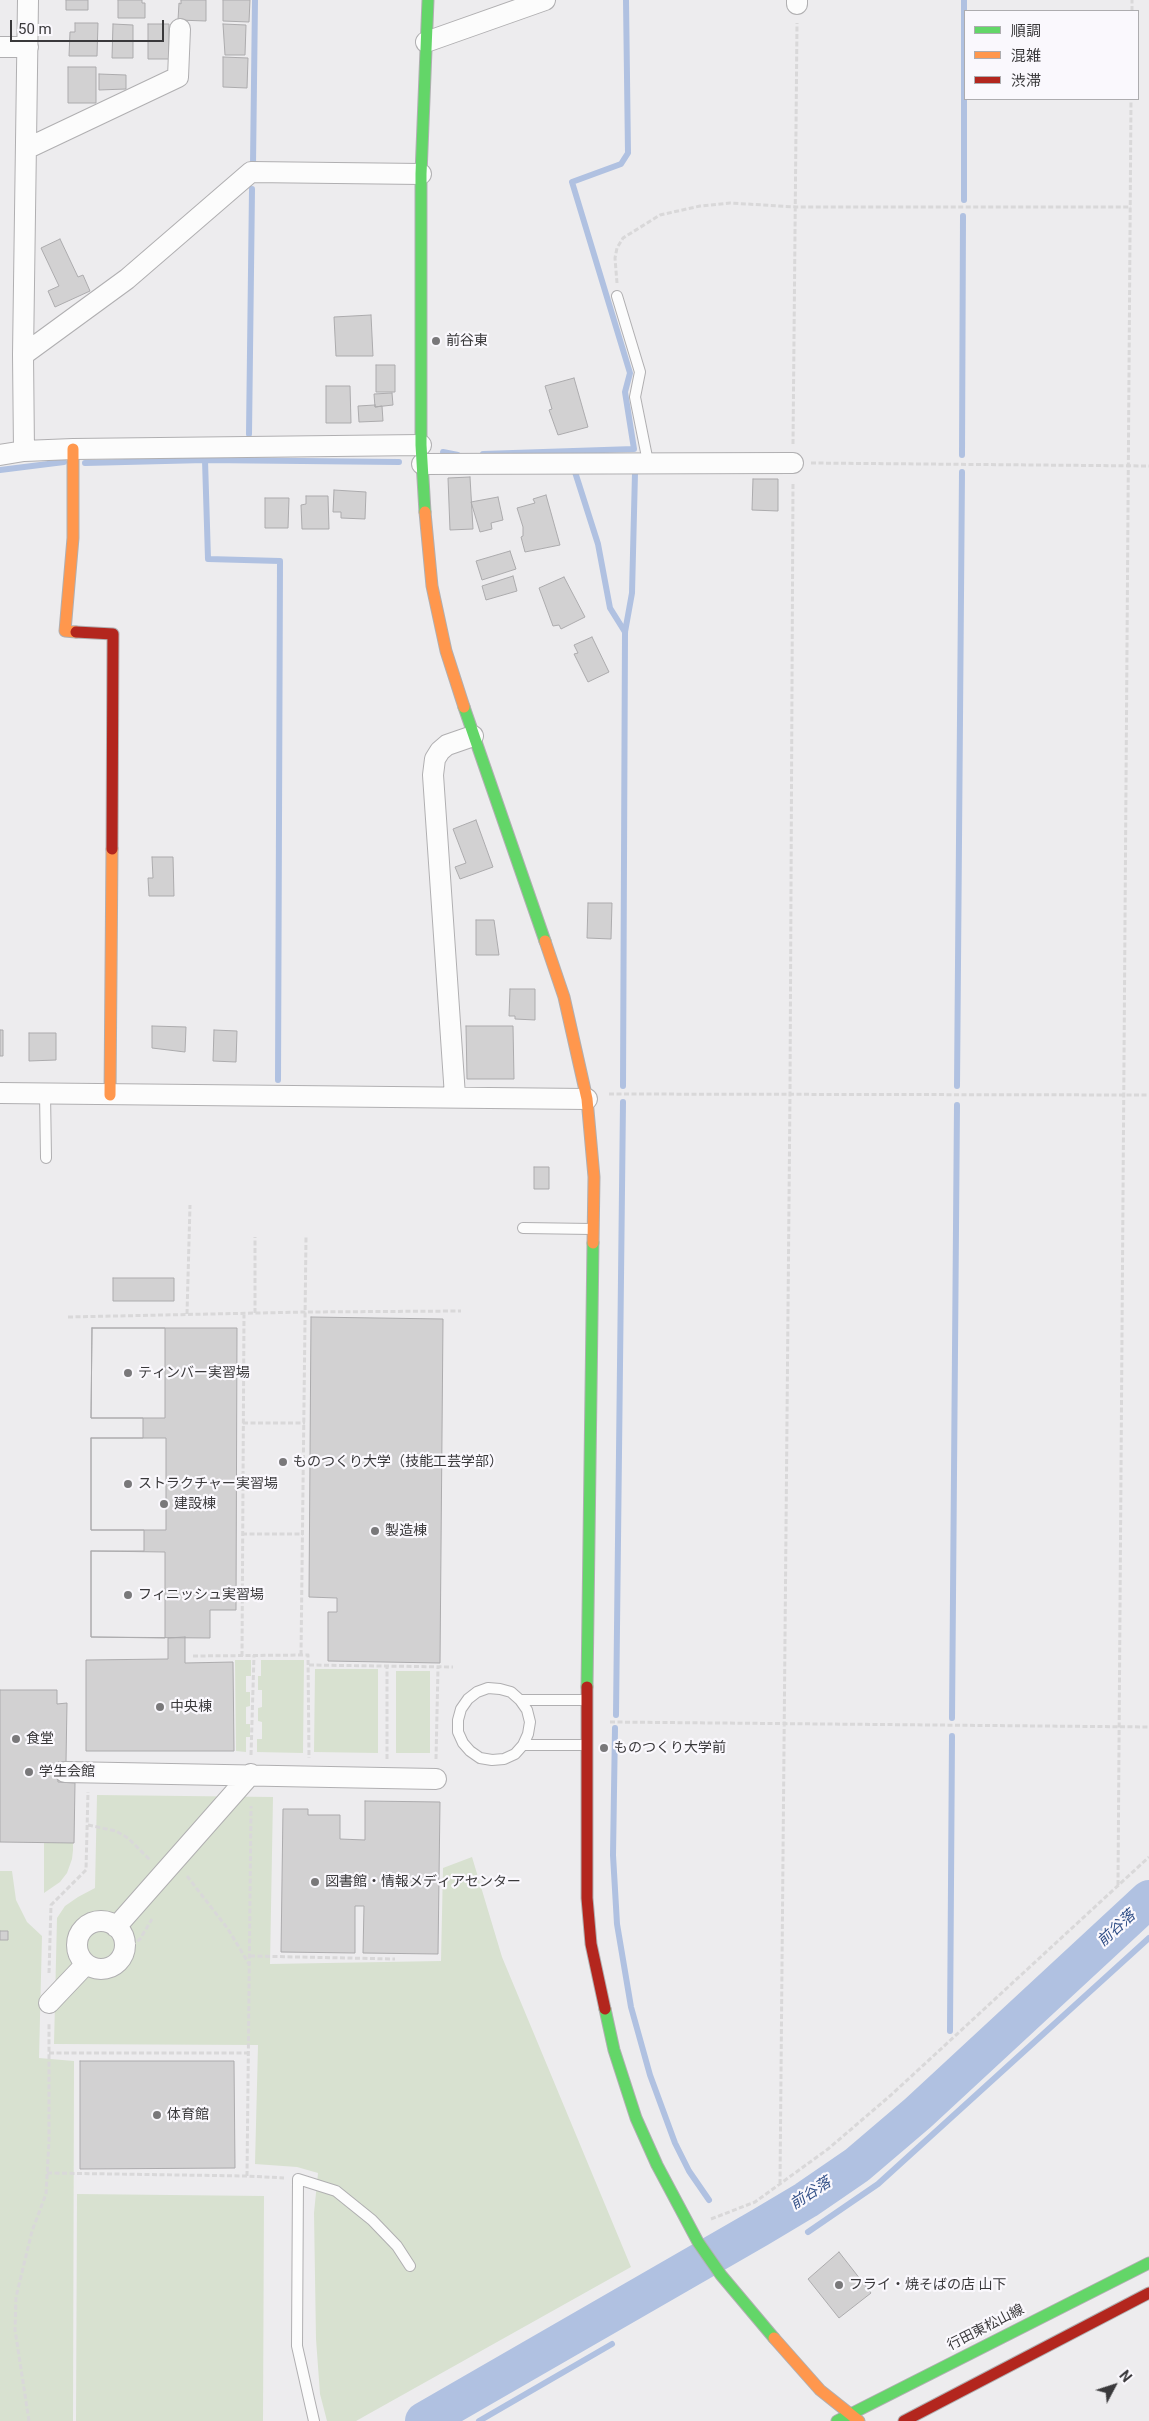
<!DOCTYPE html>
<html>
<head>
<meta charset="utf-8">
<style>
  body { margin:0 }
  #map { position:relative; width:1149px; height:2421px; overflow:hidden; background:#edecee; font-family:Roboto,"Noto Sans JP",sans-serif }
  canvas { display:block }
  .legend { position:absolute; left:964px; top:10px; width:175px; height:90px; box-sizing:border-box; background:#faf8fd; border:1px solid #adacaf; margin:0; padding:6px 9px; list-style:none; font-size:15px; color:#3a393b }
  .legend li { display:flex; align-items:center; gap:10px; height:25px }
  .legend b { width:25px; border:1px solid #adacaf }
  .north { position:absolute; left:1089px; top:2361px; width:50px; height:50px; -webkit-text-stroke:4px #faf8fd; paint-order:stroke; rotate:50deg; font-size:14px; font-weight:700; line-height:20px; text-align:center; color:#3a393b }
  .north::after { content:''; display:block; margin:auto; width:18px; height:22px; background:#3a393b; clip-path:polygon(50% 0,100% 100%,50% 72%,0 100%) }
  .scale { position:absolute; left:10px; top:20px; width:154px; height:22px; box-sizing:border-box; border:2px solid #3a393b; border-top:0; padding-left:6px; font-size:15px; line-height:18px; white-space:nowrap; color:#3a393b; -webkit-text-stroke:4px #faf8fd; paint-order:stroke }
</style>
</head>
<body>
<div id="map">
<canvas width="1149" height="2421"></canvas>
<ul class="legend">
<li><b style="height:6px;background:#63d668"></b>順調</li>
<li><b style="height:6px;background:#ff974d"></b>混雑</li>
<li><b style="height:6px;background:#b3261e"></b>渋滞</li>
</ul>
<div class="north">N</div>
<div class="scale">50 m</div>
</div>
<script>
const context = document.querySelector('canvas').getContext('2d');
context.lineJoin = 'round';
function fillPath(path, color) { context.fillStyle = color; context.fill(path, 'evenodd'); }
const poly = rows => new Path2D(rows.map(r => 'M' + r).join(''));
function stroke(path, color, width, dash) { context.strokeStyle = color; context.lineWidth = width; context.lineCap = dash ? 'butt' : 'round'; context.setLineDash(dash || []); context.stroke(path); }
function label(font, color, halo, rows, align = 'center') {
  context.font = font + ' Roboto,"Noto Sans JP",sans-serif'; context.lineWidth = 4.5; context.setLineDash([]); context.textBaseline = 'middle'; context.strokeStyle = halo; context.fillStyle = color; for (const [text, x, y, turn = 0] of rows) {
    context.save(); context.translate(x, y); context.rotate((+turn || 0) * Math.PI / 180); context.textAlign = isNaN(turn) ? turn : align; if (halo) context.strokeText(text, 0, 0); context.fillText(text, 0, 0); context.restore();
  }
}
const green = poly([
  [235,1660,251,1660,251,1676,246,1676,246,1692,250,1692,250,1706,246,1707,246,1724,250,1724,250,1737,246,1737,246,1752,236,1751],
  [261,1660,304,1660,303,1753,257,1752,257,1739,262,1739,262,1722,258,1721,258,1708,262,1707,262,1690,258,1690,258,1676,261,1676],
  [315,1669,378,1669,378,1753,314,1752],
  [396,1671,430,1671,430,1753,396,1753],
  [97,1795,273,1797,270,1964,441,1961,443,1868,472,1857,502,1957,631,2267,356,2421,327,2421,320,2394,316,2339,314,2213,318,2173,297,2167,255,2164,258,2045,54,2044,57,1918,65,1906,78,1897,95,1888],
  [44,1843,73,1843,73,1850,72,1859,67,1873,60,1882,44,1893],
  [0,1871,12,1871,16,1900,27,1922,42,1936,39,2058,74,2061,73,2421,0,2421],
  [77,2194,264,2196,263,2421,76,2421]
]);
const stream = poly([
  [253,165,255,0],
  [964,200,964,0],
  [249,434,252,189],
  [443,452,458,455],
  [483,454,634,449,625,392,630,373,572,182,621,164,628,153,626,0],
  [962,455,963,216],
  [205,460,208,559,280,561,278,1080],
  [85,463,205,460,399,462],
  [0,470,64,462],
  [575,472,598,544,610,608,625,632],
  [623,1086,625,632,632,593,635,473],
  [957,1086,962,472],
  [616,1715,623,1102],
  [952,1718,957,1105],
  [615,1728,613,1855,617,1924,631,2007,650,2075,675,2143,689,2171,709,2200],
  [950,2031,952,1736],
  [732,2229,740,2239],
  [808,2232,878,2184,1149,1938],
  [479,2421,612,2344]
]);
const river = poly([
  [424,2421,759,2228,806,2200,857,2165,918,2113,1149,1899]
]);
const building = poly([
  [66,0,88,0,88,10,66,10,66,0],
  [118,0,142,0,142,3,145,3,145,18,118,18,118,0],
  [181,0,206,0,206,21,178,20,179,3,181,4,181,0],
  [223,0,250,0,249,22,223,21,223,0],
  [75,23,98,23,97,56,69,56,70,32,75,32,75,23],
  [113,24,133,25,133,58,112,58,113,24],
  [148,24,169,24,169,59,148,59,148,24],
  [223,24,246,25,245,55,225,55,223,24],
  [223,57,248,58,247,88,223,87,223,57],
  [68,67,96,67,96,103,68,103,68,67],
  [99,74,126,75,126,89,99,90,99,74],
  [60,239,78,277,83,275,90,291,55,307,48,291,59,286,41,248,60,239],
  [371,315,373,356,336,356,334,317,371,315],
  [376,365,395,365,395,392,376,392,376,365],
  [574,378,588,427,558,435,549,410,552,409,545,386,574,378],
  [326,386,350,386,351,423,326,423,326,386],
  [392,393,393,405,375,407,374,394,392,393],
  [375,405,375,407,382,406,383,421,359,422,358,406,375,405],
  [470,477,473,529,450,530,448,478,470,477],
  [753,479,778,479,778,511,752,510,753,479],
  [334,490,366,492,365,519,341,518,341,512,333,512,334,490],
  [546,495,560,545,525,552,521,537,523,536,523,527,517,508,535,503,533,499,546,495],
  [306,496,328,496,329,529,302,529,301,505,306,504,306,496],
  [498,497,503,520,491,523,492,529,480,532,471,502,498,497],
  [265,498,289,498,288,528,265,528,265,498],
  [510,551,516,569,482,580,476,561,510,551],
  [513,576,517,591,486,600,482,586,513,576],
  [564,577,585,617,561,629,559,625,553,626,539,588,564,577],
  [592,637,609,672,588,682,574,654,578,653,574,645,592,637],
  [476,820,493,867,460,879,455,867,466,863,453,829,476,820],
  [152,857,173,857,174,896,149,896,148,878,153,878,152,857],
  [588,903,612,903,611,939,587,938,588,903],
  [476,920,494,920,499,955,476,955,476,920],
  [510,989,535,989,535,1020,515,1019,515,1016,509,1016,510,989],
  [152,1026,186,1027,185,1052,152,1048,152,1026],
  [466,1026,513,1026,514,1079,467,1079,466,1026],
  [0,1030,3,1030,3,1056,0,1056,0,1030],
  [214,1030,237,1031,236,1062,213,1061,214,1030],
  [29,1033,56,1033,56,1060,29,1061,29,1033],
  [534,1167,549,1167,549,1189,534,1189,534,1167],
  [113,1278,174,1278,174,1301,113,1301,113,1278],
  [311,1317,443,1319,440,1663,328,1661,328,1612,337,1612,337,1598,309,1597,311,1317],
  [92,1328,237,1328,236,1610,210,1610,210,1638,91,1637,91,1551,144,1551,144,1530,91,1530,91,1438,143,1438,143,1418,91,1418,92,1328],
  [92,1328,165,1328,165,1418,91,1418,92,1328],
  [91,1438,166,1438,166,1530,91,1530,91,1438],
  [91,1551,165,1552,165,1638,91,1637,91,1551],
  [185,1637,185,1663,233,1662,234,1751,86,1751,86,1660,168,1659,168,1638,185,1637],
  [0,1690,57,1690,57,1704,67,1703,66,1762,58,1762,58,1782,75,1783,74,1843,0,1842,0,1690],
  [365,1801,440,1802,438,1954,363,1953,364,1906,355,1906,355,1953,281,1952,283,1809,308,1809,308,1815,340,1815,340,1839,365,1840,365,1801],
  [0,1931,8,1931,8,1940,0,1940,0,1931],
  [80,2061,234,2061,235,2168,80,2169,80,2061],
  [839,2252,871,2293,839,2318,808,2279,839,2252]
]);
const path = poly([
  [1132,11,1132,0],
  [617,283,615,258,617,248,623,238,660,215,700,206,730,203,796,207,1131,207],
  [793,444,797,23],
  [811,463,1149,466],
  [609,1094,1149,1095],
  [255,1313,255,1237],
  [187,1314,190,1205],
  [68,1317,306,1312,461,1311],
  [243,1423,305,1423],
  [242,1534,303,1534],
  [301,1655,306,1237],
  [193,1656,308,1655,309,1758],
  [242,1656,244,1313],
  [309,1665,453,1667],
  [610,1722,1149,1727],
  [251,1755,254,1655],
  [387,1759,387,1667],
  [436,1759,438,1667],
  [88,1825,116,1831,128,1838,150,1860],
  [187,1876,228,1929,249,1964],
  [1118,1885,1131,99],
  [125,1950,140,1939,152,1919],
  [250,1956,395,1959],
  [49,1973,51,1905,86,1870,88,1792],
  [49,2053,248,2053],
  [47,2173,247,2176,284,2178],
  [247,2176,251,1806],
  [780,2184,790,1093,793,483],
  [711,2219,755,2202,828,2149,891,2095,1149,1857],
  [29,2421,15,2330,16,2297,32,2231,46,2194,49,2141,49,2022]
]);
const lane = poly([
  [617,296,640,372,635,397,648,462],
  [45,1093,46,1158],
  [523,1228,592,1229],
  [520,1700,587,1700],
  [523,1745,528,1734,530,1722,527,1710,520,1700,511,1692,500,1689,488,1688,477,1692,468,1699,461,1709,458,1720,458,1732,463,1743,470,1751,480,1758,492,1760,504,1759,515,1754,523,1745,586,1745],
  [314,2421,297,2346,298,2179,336,2191,372,2220,397,2246,410,2266]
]);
const street = poly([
  [797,4,797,0],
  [426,42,545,0],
  [0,47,28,47],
  [26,149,178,77,180,29],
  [23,355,127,279,251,172,421,174],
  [24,451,23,355,28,0],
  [0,455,24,451,73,449,421,445],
  [422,464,793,463],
  [0,1093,587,1099],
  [455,1096,433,775,435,759,440,751,447,745,473,736],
  [65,1772,436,1779],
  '77 1945a24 24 0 1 1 48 0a24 24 0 1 1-48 0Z',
  [116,1927,251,1774],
  [49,2003,86,1964]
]);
const fast = poly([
  [425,512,421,445,421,174,428,0],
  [464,707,545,941],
  [587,1687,593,1243],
  [605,2009,614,2050,636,2118,657,2165,698,2242,721,2275,774,2338],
  [837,2421,1149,2263]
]);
const slow = poly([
  [73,449,73,538,65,631,76,632],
  [425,512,432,586,446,651,464,707],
  [545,941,564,997,587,1099,594,1177,593,1243],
  [110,1095,112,849],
  [774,2338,820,2390,859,2421]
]);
const jam = poly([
  [76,632,113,634,112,849],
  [587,1687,587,1898,591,1944,605,2009],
  [904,2421,1149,2293]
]);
const markers = [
  [436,341,5,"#79787a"],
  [128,1373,5,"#79787a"],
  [283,1462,5,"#79787a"],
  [128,1484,5,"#79787a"],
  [164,1504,5,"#79787a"],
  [375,1531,5,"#79787a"],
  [128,1595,5,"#79787a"],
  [160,1707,5,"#79787a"],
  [16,1739,5,"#79787a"],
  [604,1748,5,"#79787a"],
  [29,1772,5,"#79787a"],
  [315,1882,5,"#79787a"],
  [157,2115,5,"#79787a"],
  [839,2285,5,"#79787a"]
];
const poiNames = [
  ["前谷東",446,341],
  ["ティンバー実習場",138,1373],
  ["ものつくり大学（技能工芸学部）",293,1462],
  ["ストラクチャー実習場",138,1484],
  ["建設棟",174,1504],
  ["製造棟",385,1531],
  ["フィニッシュ実習場",138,1595],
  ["中央棟",170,1707],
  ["食堂",26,1739],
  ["ものつくり大学前",614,1748],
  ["学生会館",39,1772],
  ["図書館・情報メディアセンター",325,1882],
  ["体育館",167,2115],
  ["フライ・焼そばの店 山下",849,2285]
];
const streetNames = [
  ["行田東松山線",986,2328,-27]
];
const waterNames = [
  ["前谷落",1117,1929,-43],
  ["前谷落",811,2194,-33]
];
fillPath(green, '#d8e1d0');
stroke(stream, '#b0c1e1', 6);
stroke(river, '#b0c1e1', 38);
fillPath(building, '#d2d1d2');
stroke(building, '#acabad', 1);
stroke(lane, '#b0afb1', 12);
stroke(street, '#b0afb1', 22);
stroke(fast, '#b0afb1', 13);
stroke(slow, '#b0afb1', 13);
stroke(jam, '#b0afb1', 13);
stroke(path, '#d9d8d9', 3, [5, 2.5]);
stroke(lane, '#fcfcfc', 10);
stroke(street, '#fcfcfc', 20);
stroke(fast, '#63d668', 11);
stroke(slow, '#ff974d', 11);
stroke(jam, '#b3261e', 11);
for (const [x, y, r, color] of markers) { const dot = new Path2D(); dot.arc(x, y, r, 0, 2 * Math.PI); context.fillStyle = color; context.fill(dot); stroke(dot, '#faf8fd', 2); }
label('14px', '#3a393b', '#faf8fd', poiNames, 'left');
label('14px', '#3a393b', '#faf8fd', streetNames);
label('italic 15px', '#314f87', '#faf8fd', waterNames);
</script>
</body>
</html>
